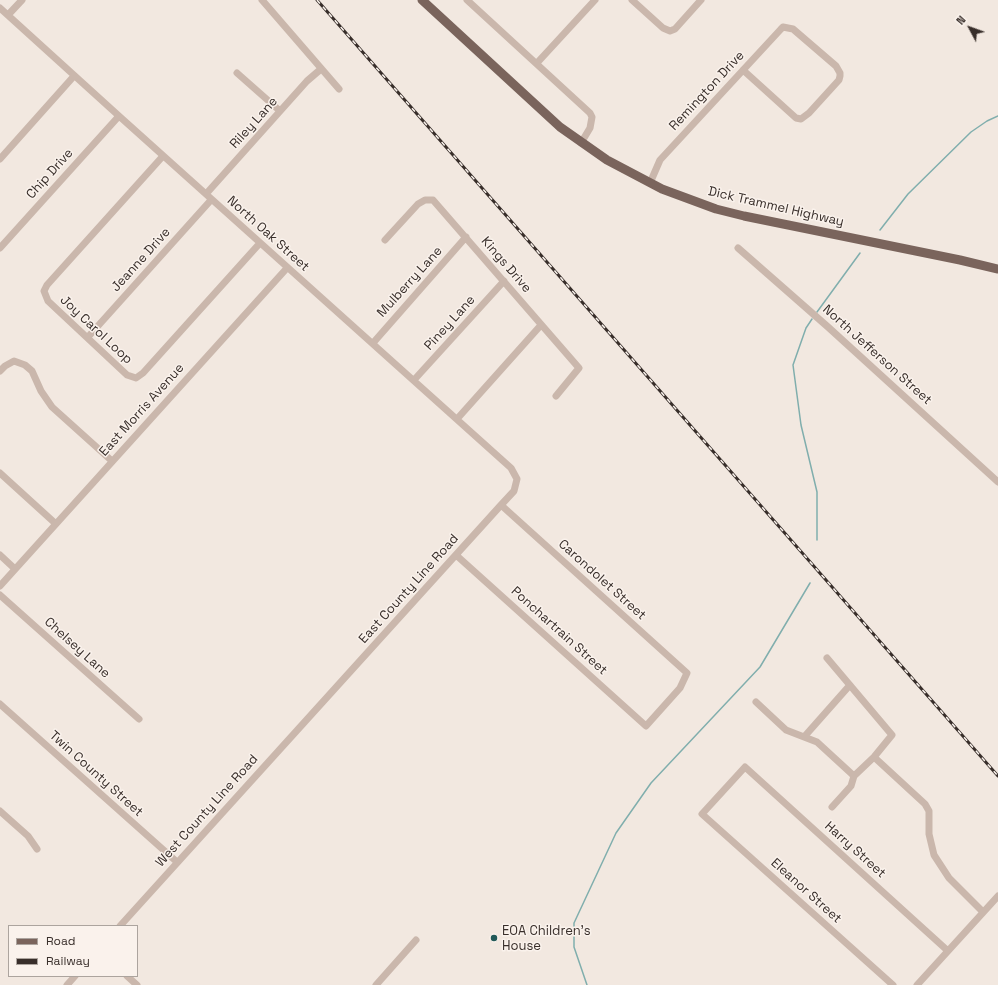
<!DOCTYPE html>
<html>
<head>
<meta charset="utf-8">
<style>
  body { margin:0 }
  #map { position:relative; width:998px; height:985px; overflow:hidden; background:#f2e8e0; font-family:"Space Grotesk",sans-serif }
  canvas { display:block }
  .legend { position:absolute; left:8px; top:925px; width:130px; height:52px; box-sizing:border-box; background:#faf2ec; border:1px solid #aca49e; margin:0; padding:5px 7px; list-style:none; font-size:12px; color:#382e2a }
  .legend li { display:flex; align-items:center; gap:8px; height:20px }
  .legend b { width:20px; border:1px solid #aca49e }
  .north { position:absolute; left:950px; top:8px; width:40px; height:40px; -webkit-text-stroke:3px #faf2ec; paint-order:stroke; rotate:311deg; font-size:11px; font-weight:700; line-height:16px; text-align:center; color:#382e2a }
  .north::after { content:''; display:block; margin:auto; width:14px; height:18px; background:#382e2a; clip-path:polygon(50% 0,100% 100%,50% 72%,0 100%) }
</style>
</head>
<body>
<div id="map">
<canvas width="998" height="985"></canvas>
<ul class="legend">
<li><b style="height:5px;background:#7a645c"></b>Road</li>
<li><b style="height:5px;background:#382e2a"></b>Railway</li>
</ul>
<div class="north">N</div>
</div>
<script>
const context = document.querySelector('canvas').getContext('2d');
context.lineJoin = 'round';
const poly = rows => new Path2D(rows.map(r => 'M' + r).join(''));
function stroke(path, color, width, dash) { context.strokeStyle = color; context.lineWidth = width; context.lineCap = dash ? 'butt' : 'round'; context.setLineDash(dash || []); context.stroke(path); }
function label(font, color, halo, rows, align = 'center') {
  context.font = font + ' "Space Grotesk",sans-serif'; context.lineWidth = 3; context.setLineDash([]); context.textBaseline = 'middle'; context.strokeStyle = halo; context.fillStyle = color; for (const [text, x, y, turn = 0] of rows) {
    context.save(); context.translate(x, y); context.rotate((+turn || 0) * Math.PI / 180); context.textAlign = isNaN(turn) ? turn : align; if (halo) context.strokeText(text, 0, 0); context.fillText(text, 0, 0); context.restore();
  }
}
const stream = poly([
  [880,230,908,194,971,132,987,121,998,116],
  [817,312,860,253],
  [812,319,806,328,793,365,801,425,817,492,817,540],
  [587,985,574,947,574,923,616,833,651,783,760,667,810,583]
]);
const minor = poly([
  [262,0,339,89],
  [467,0,590,113,592,117,590,128,581,143],
  [632,0,663,28,670,31,675,29,701,0],
  [0,8,119,116,511,468,517,479,514,491,501,505,120,926],
  [8,15,22,0],
  [537,63,595,0],
  [237,73,280,111],
  [163,156,47,285,44,291,48,301,127,375,136,378,143,373,260,243],
  [0,159,74,76],
  [650,183,660,160,781,29,783,27,793,29,836,66,840,73,840,76,839,80,809,113,801,119,796,118,743,70],
  [206,194,307,81,321,69],
  [385,240,418,204,425,200,433,200,579,368,556,396],
  [0,248,119,116],
  [738,248,828,327,998,482],
  [88,337,211,200],
  [373,343,466,237],
  [0,371,5,366,14,361,25,365,32,371,41,391,52,407,112,461],
  [414,380,504,281],
  [457,419,541,325],
  [0,473,56,524],
  [0,555,15,569],
  [456,555,646,726,680,688,687,673,501,505],
  [0,586,287,268],
  [0,595,139,719],
  [827,658,892,735,874,757,854,776,851,786,832,807],
  [756,702,786,730,817,742,854,776],
  [0,704,177,862],
  [804,737,850,685],
  [874,757,925,804,929,811,929,834,934,855,949,878,983,912],
  [0,811,28,836,37,849],
  [127,976,137,985],
  [67,985,75,976],
  [376,985,416,940],
  [893,985,702,814,745,767,948,951],
  [917,985,998,896]
]);
const major = poly([
  [422,0,560,127,607,160,662,189,716,209,744,216,960,260,998,269]
]);
const rail = poly([
  [317,0,998,776]
]);
const markers = [
  [494,938,4,"#215958"]
];
const streetNames = [
  ["Remington Drive",707,91,-47],
  ["Riley Lane",254,123,-48],
  ["Chip Drive",50,174,-48],
  ["Dick Trammel Highway",776,207,13],
  ["North Oak Street",268,234,42],
  ["Jeanne Drive",141,260,-48],
  ["Kings Drive",506,265,49],
  ["Mulberry Lane",410,282,-48],
  ["Piney Lane",450,323,-48],
  ["Joy Carol Loop",96,330,43],
  ["North Jefferson Street",877,355,42],
  ["East Morris Avenue",142,410,-48],
  ["Carondolet Street",602,580,42],
  ["East County Line Road",409,589,-48],
  ["Ponchartrain Street",559,631,42],
  ["Chelsey Lane",77,648,42],
  ["Twin County Street",96,774,42],
  ["West County Line Road",207,811,-48],
  ["Harry Street",855,850,42],
  ["Eleanor Street",806,891,42]
];
const poiNames = [
  ["EOA Children’s",502,931],
  ["House",502,946]
];
stroke(stream, '#80aead', 1.5);
stroke(minor, '#cab7ac', 7);
stroke(major, '#7a645c', 9);
stroke(rail, '#382e2a', 3);
stroke(rail, '#faf2ec', 1.5, [4.5]);
for (const [x, y, r, color] of markers) { const dot = new Path2D(); dot.arc(x, y, r, 0, 2 * Math.PI); context.fillStyle = color; context.fill(dot); stroke(dot, '#faf2ec', 1.5); }
label('13px', '#382e2a', '#faf2ec', streetNames);
label('13px', '#382e2a', '#faf2ec', poiNames, 'left');
</script>
</body>
</html>
